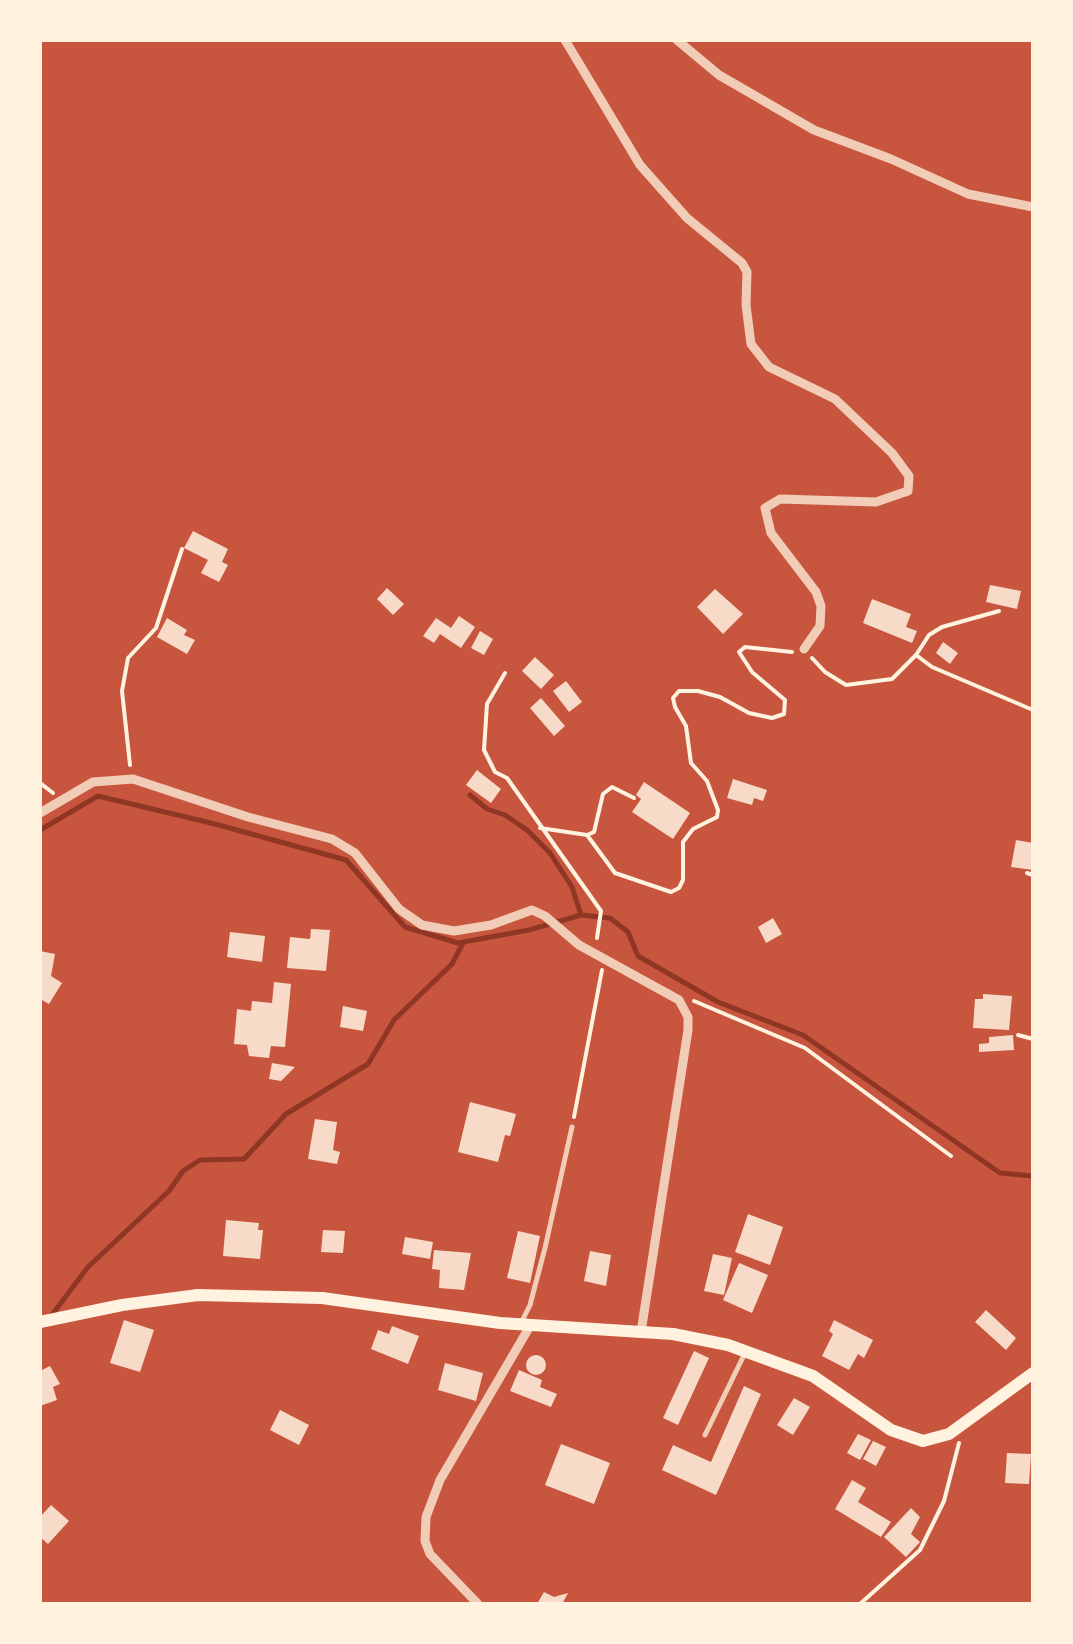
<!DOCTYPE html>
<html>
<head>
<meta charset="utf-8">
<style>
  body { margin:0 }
  #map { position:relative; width:1073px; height:1644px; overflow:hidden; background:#c8553d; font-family:Karla,sans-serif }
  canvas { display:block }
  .frame { position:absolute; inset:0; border:42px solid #fff3e0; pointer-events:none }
</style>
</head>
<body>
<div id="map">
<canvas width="1073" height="1644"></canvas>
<div class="frame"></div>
</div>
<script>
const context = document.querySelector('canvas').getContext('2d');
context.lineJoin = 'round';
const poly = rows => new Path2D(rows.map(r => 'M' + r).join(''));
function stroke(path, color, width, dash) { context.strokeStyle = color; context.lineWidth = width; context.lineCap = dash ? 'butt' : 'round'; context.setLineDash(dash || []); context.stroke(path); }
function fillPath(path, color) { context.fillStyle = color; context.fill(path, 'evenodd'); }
const stream = poly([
  [470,795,487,809,505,815,527,830,550,853,572,887,581,915],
  [40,830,98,796,215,824,346,860,405,927,458,943,529,930,581,915,610,918,628,932,638,956,718,1002,803,1035,1000,1173,1033,1176],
  [51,1316,88,1267,169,1191,183,1171,200,1160,244,1159,286,1114,368,1064,394,1020,452,964,463,943]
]);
const building = poly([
  [193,531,228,549,222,562,228,565,219,582,201,573,208,560,184,548],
  [990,585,1021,591,1017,609,986,602],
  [387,588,404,604,393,615,377,599],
  [715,589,743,614,723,634,697,607],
  [872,599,911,614,906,627,917,631,912,643,863,623],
  [459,616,475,627,461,648,440,634,434,643,423,636,436,618,451,628],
  [167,618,187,630,184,635,195,640,187,654,157,637],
  [480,631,493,639,484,655,471,648],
  [943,642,958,653,950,664,936,653],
  [535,657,554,675,541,689,522,671],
  [566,681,582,702,569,712,553,691],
  [541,698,565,726,554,736,530,708],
  [477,770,501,789,491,803,466,785],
  [733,779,767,790,763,801,754,798,752,805,727,798],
  [644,782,690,813,673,839,632,812,641,799,636,795],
  [1016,840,1033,843,1033,870,1011,867],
  [773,918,782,934,766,943,758,927],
  [311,929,330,930,326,971,287,968,290,937,310,939],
  [230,932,265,936,262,962,227,957],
  [40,951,55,954,51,976,62,983,49,1004,40,999],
  [274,982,291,984,285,1047,271,1046,269,1058,249,1056,247,1045,234,1044,237,1009,251,1011,252,1001,272,1003],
  [983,994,1012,996,1009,1030,973,1028,975,999,983,999],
  [343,1006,367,1011,363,1031,340,1027],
  [1013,1035,1014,1050,979,1052,979,1044,989,1043,989,1037],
  [272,1063,295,1067,281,1081,269,1079],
  [470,1102,516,1114,510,1136,505,1135,498,1162,458,1152],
  [315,1119,337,1122,333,1150,340,1152,337,1164,308,1159],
  [748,1214,783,1227,770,1265,735,1252],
  [226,1220,259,1223,258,1230,263,1230,260,1259,223,1256],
  [323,1230,345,1231,343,1253,321,1252],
  [518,1231,540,1236,530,1283,507,1278],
  [405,1237,433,1242,430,1259,402,1254],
  [434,1250,471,1253,464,1290,439,1288,440,1270,432,1269],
  [590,1251,611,1255,606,1286,584,1281],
  [713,1254,732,1258,724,1295,704,1291],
  [739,1263,768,1275,752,1313,723,1300],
  [986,1310,1016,1338,1006,1350,975,1322],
  [124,1320,154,1330,140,1372,110,1363],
  [834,1320,873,1340,864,1358,858,1354,849,1370,822,1356,833,1334,829,1331],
  [392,1326,419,1336,408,1364,371,1349,378,1330,389,1334],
  [694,1351,709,1358,678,1425,663,1418],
  '526 1365a10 10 0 1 1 20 0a10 10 0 1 1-20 0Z',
  [445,1363,483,1373,476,1401,438,1390],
  [50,1366,60,1384,53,1387,57,1400,40,1406,40,1371],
  [519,1370,542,1380,540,1387,557,1394,551,1407,510,1391],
  [744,1386,761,1394,716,1495,662,1470,673,1445,711,1462],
  [794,1398,810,1407,793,1435,777,1425],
  [280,1410,309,1425,299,1445,270,1430],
  [858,1434,871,1440,860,1460,847,1453],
  [873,1441,886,1447,876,1466,863,1459],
  [561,1444,610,1463,594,1504,545,1485],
  [1007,1453,1031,1454,1029,1484,1005,1483],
  [852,1480,866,1488,858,1502,891,1522,881,1537,835,1509],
  [51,1505,69,1521,48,1544,40,1537,40,1517],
  [911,1508,920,1517,911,1534,920,1542,906,1557,884,1537],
  [544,1592,554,1597,568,1593,562,1604,537,1604]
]);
const path = poly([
  [916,655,929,635,942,627,999,611],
  [812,658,825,672,846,685,892,679,916,655,932,667,1033,710],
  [505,673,487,704,484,750,495,772,507,778,601,911,597,938],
  [130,765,122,691,128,658,156,628,182,549],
  [40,783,53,793],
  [540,828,587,835,594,832,603,794,612,787,634,798],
  [587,835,615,873,671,892,679,888,683,880,683,842,693,829,717,817,718,810,707,781,691,763,686,726,675,707,673,698,679,691,698,691,720,697,749,713,772,718,784,714,785,700,752,672,739,652,745,647,792,652],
  [1027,873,1033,875],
  [694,1001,805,1048,951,1156],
  [1018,1035,1033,1039],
  [574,1117,602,970],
  [860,1604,920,1550,944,1501,959,1443]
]);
const service = poly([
  [521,1323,530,1305,545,1248,572,1127],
  [705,1435,745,1353]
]);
const minor = poly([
  [565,40,640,165,687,218,742,263,747,272,746,305,751,344,769,367,835,399,892,453,909,476,908,491,876,502,780,499,765,508,771,533,816,592,821,606,820,626,804,649],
  [677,40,719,75,814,130,891,159,968,194,1033,207],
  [40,813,93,782,133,779,248,817,332,839,355,853,399,909,422,925,454,931,491,925,532,910,545,916,579,945,679,1000,688,1017,688,1030,641,1332],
  [478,1604,430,1554,425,1541,426,1517,440,1480,530,1326]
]);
const secondary = poly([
  [40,1322,122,1305,198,1295,322,1298,500,1323,673,1334,728,1345,813,1376,891,1430,923,1441,949,1434,1033,1373]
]);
stroke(stream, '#8f3625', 5);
fillPath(building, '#f7dbc8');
stroke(path, '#fff3e0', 4);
stroke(service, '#f1ccb7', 5);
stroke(minor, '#f1ccb7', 9);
stroke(secondary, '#fff3e0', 12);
</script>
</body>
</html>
